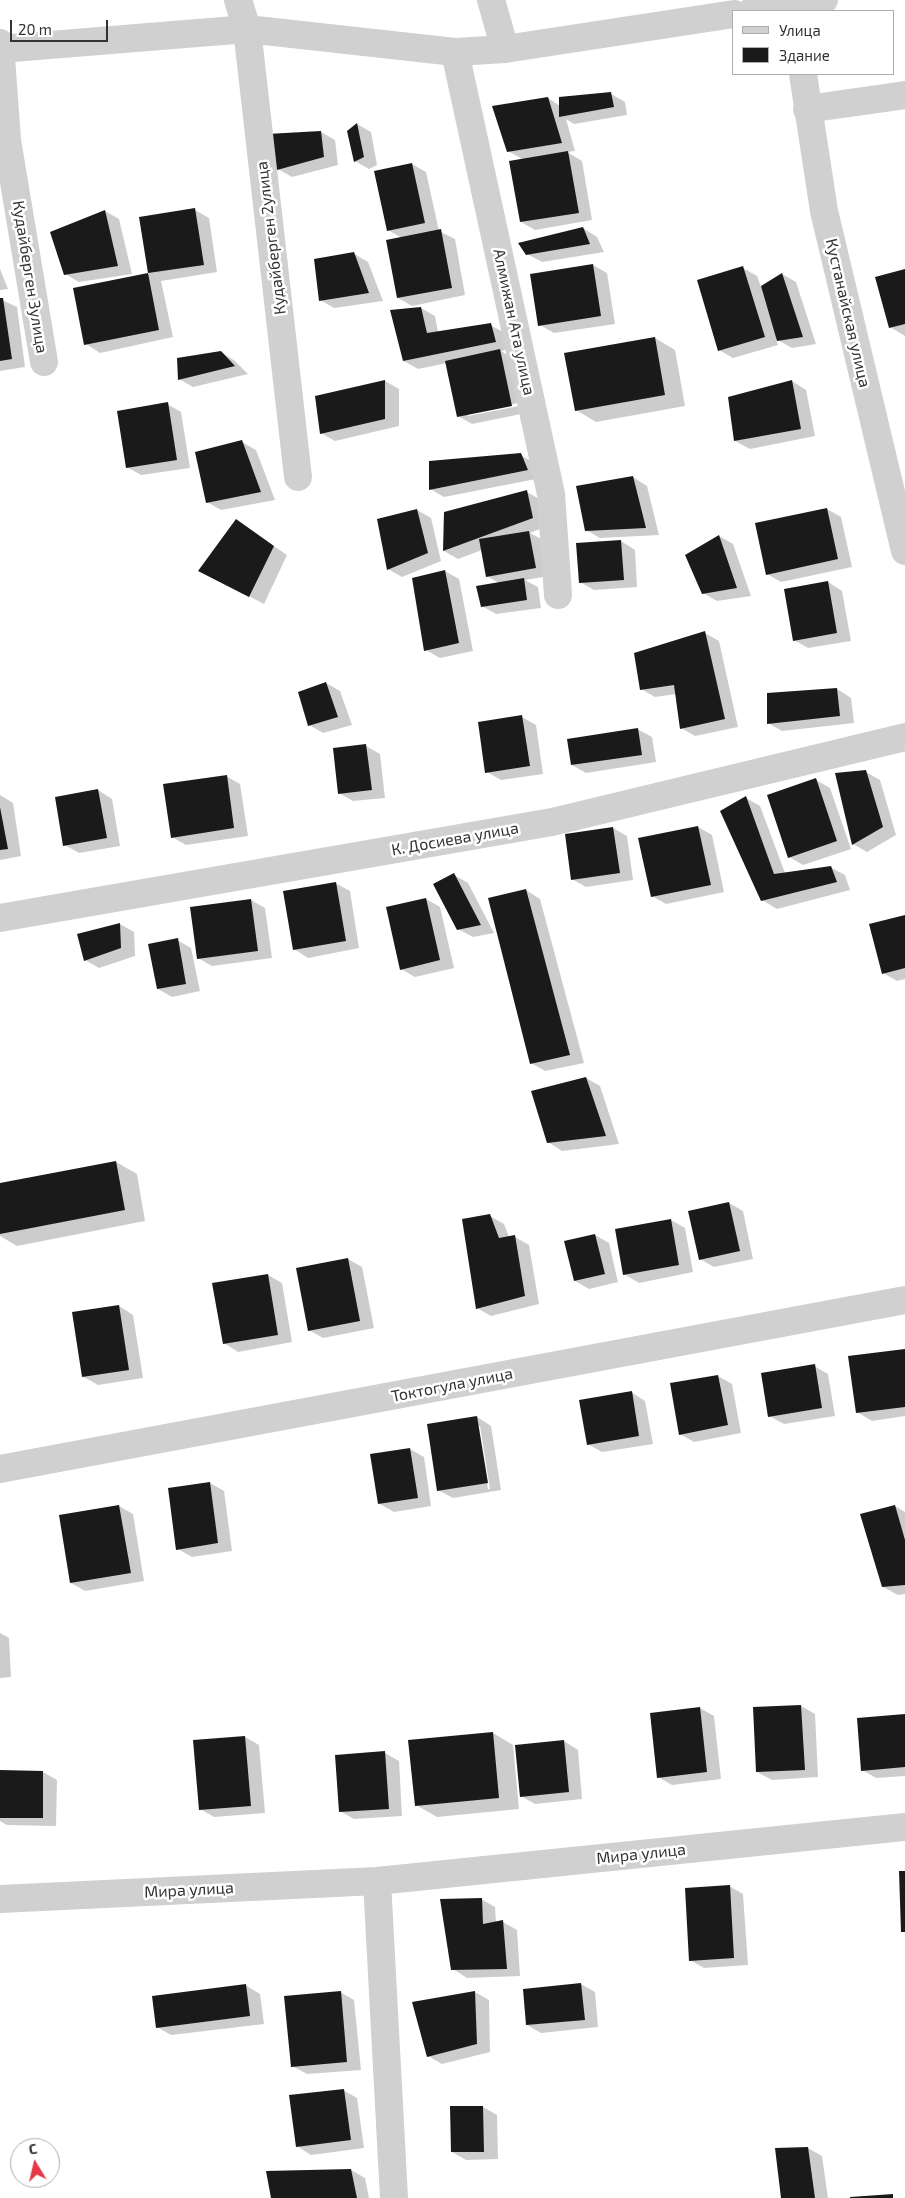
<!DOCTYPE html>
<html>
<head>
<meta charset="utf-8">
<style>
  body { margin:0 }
  #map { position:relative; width:905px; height:2198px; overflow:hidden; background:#fff; font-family:"Exo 2",sans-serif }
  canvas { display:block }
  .legend { position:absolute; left:732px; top:10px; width:162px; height:65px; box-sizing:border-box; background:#fff; border:1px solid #adadad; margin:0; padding:6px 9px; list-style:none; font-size:15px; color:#333 }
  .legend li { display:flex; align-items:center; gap:10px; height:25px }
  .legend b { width:25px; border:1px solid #adadad }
  .north { position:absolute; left:10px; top:2138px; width:50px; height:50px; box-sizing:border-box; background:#fff; border:1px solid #adadad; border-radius:50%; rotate:351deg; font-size:14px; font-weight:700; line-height:20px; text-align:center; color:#333 }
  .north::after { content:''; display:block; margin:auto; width:18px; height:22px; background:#e63946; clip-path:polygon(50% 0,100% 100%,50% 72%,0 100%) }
  .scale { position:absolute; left:10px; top:20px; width:98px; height:22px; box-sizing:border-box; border:2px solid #333; border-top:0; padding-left:6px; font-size:15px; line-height:18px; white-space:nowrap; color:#333; -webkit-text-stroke:4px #fff; paint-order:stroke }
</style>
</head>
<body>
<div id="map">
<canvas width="905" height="2198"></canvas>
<ul class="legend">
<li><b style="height:6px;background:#d0d0d0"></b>Улица</li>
<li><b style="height:14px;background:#1a1a1a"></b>Здание</li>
</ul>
<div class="north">С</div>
<div class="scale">20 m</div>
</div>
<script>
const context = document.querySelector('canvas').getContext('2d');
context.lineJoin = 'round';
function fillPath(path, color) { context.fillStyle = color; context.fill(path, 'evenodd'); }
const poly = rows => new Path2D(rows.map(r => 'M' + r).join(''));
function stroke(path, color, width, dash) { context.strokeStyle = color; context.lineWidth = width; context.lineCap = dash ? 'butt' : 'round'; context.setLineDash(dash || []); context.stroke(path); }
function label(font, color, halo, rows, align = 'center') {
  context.font = font + ' "Exo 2",sans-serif'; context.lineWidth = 5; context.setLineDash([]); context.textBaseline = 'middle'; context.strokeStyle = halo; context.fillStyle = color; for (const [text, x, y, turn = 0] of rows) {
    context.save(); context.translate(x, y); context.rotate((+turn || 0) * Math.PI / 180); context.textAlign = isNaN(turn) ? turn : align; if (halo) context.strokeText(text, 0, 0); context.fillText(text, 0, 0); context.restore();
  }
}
const shadow = poly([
  [611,94,625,102,627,115,574,124,566,119,575,151,567,152,582,161,592,220,535,230,521,222,524,160,508,151,548,98,560,106],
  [357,124,371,132,377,165,369,169,355,161],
  [321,132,335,140,338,165,292,177,278,169],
  [412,164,426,172,439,231,455,239,465,295,412,306,398,298,402,238,388,230],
  [195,210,209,218,217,272,161,281,173,337,100,353,86,344,74,289,149,274,141,218],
  [105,211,119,219,132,274,79,282,65,274],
  [583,228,597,237,604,252,542,262,527,254],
  [353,253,368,262,383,301,334,308,320,300],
  [593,265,607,273,615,324,554,333,540,325],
  [743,268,757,276,761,287,782,274,796,282,816,344,792,348,776,339,778,345,733,358,719,350],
  [0,269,8,289,0,290],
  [905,270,905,336,890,327],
  [0,299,17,307,25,367,0,371],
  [421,308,435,316,438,332,490,325,505,333,509,349,501,351,514,359,526,413,472,424,458,416,447,363,418,369,404,361],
  [518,403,519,406,468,416,468,414],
  [655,338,675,350,685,406,596,422,576,410],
  [221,352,235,361,248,374,193,387,179,379],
  [385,381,399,389,399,426,335,441,321,433],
  [792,381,806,390,815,436,750,449,735,441],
  [167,404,181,412,190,468,141,475,127,467],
  [242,442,256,450,275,500,221,510,207,502],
  [520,455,535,463,541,478,444,497,430,489],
  [633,477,647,486,659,535,600,538,586,530],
  [527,492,541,500,547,526,530,533,543,540,549,576,525,580,538,587,541,608,496,614,482,606,499,583,487,576,482,550,458,559,444,551,446,512],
  [827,509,841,517,852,567,781,582,767,574],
  [417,510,431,518,441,561,402,577,388,569],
  [237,521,287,555,264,604,200,571],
  [719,536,733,544,751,596,717,601,703,593],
  [621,541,635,550,637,587,594,590,580,582],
  [445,571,459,579,473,651,440,658,426,650],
  [828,582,842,591,851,641,808,648,794,640],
  [705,633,719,641,738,727,695,736,681,728,676,694,655,697,641,689],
  [326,683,340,691,352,725,323,733,309,725],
  [837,689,851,698,854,723,782,731,768,723],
  [522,717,536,725,543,774,501,780,487,772],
  [637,729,652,737,656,762,586,773,572,765],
  [366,746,380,754,385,798,353,801,339,793],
  [866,772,880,780,896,835,867,852,853,844],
  [226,776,240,784,248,836,186,845,172,837],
  [816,780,830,788,851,849,803,865,789,857],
  [98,790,112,799,120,846,79,853,65,845],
  [0,795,13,803,21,856,0,860],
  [746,798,760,806,785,873,830,867,845,875,850,890,777,909,762,900],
  [698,827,712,835,724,892,666,904,652,896,640,839],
  [613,828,627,836,633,880,586,887,572,879],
  [454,875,468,883,494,933,473,937,458,929],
  [335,883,350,891,359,948,308,958,294,949],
  [526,890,540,899,584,1063,545,1071,531,1063],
  [426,899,440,907,454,968,415,977,401,969],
  [251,900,265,908,272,958,212,966,198,958],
  [905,916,905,979,897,981,883,973],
  [120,924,134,932,135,956,99,968,85,960,79,935],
  [177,940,191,948,200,991,172,997,158,989],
  [586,1078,600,1086,619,1144,562,1151,548,1142],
  [116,1162,137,1174,145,1221,17,1246,0,1236,0,1184],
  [729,1203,743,1211,753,1259,714,1267,700,1259],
  [490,1216,504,1224,509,1237,515,1237,529,1245,539,1304,491,1316,477,1308],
  [671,1220,685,1228,693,1272,639,1283,624,1274],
  [595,1235,609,1243,618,1282,589,1289,575,1281],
  [348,1259,362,1267,374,1328,323,1338,309,1330],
  [268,1275,282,1283,292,1342,238,1352,224,1343],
  [119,1306,133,1315,143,1378,98,1385,84,1377],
  [905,1350,905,1416,872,1421,857,1412],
  [814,1366,828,1374,835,1416,784,1424,769,1416],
  [718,1376,732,1384,741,1433,694,1442,680,1434],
  [631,1392,645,1401,653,1444,602,1452,588,1444],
  [477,1417,491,1426,501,1490,453,1498,438,1490],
  [478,1426,480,1426,490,1489,488,1489],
  [410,1449,424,1457,431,1506,394,1512,380,1504],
  [210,1483,224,1491,232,1551,192,1557,178,1549],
  [119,1506,133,1514,144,1581,85,1591,71,1583],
  [895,1506,905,1512,905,1594,898,1595,883,1587],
  [0,1633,9,1638,11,1677,0,1678],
  [801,1706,815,1714,818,1777,772,1780,757,1772],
  [700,1708,714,1716,721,1779,672,1785,658,1777],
  [905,1716,905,1776,876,1778,862,1770],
  [493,1733,513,1745,519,1809,437,1817,416,1805],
  [245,1737,259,1745,265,1813,214,1817,200,1809],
  [564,1741,578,1750,582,1799,535,1804,521,1796],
  [385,1753,399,1761,402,1816,354,1819,340,1811],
  [0,1772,43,1772,57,1780,56,1826,7,1825,0,1821],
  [729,1886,743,1894,748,1965,704,1968,690,1960],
  [481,1899,495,1907,496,1923,503,1922,517,1930,520,1976,467,1978,453,1969],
  [581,1984,595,1992,598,2027,541,2033,527,2025],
  [245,1985,260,1994,264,2024,171,2035,157,2027],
  [340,1992,354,2000,361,2070,307,2074,292,2066],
  [475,1992,489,2000,490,2052,442,2064,428,2056,413,2003],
  [343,2090,357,2098,364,2148,311,2155,297,2146],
  [483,2107,497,2115,498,2159,466,2160,452,2152],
  [808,2148,822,2156,828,2198,782,2198],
  [351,2170,365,2178,369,2198,272,2198]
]);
const building = poly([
  [611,92,614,107,559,117,559,97],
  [548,97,562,143,507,152,492,106],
  [357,123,364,157,354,162,347,131],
  [321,131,324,157,277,170,267,134],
  [568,151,579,213,520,222,509,161],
  [412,163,425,223,387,231,374,171],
  [195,208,204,265,148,273,139,217],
  [105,210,118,266,64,275,50,232],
  [583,227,590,244,526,255,518,243],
  [441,229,452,288,397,298,386,240],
  [354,252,369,293,319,301,314,259],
  [593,264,601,316,538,326,530,274],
  [743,266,765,337,718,351,697,280],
  [905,269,905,324,889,328,875,277],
  [148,273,159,330,84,345,73,288],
  [782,273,803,337,777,341,761,286],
  [0,298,3,298,12,359,0,361],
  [421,307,427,333,491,323,496,342,403,361,390,310],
  [655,337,665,395,575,411,564,353],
  [500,349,512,406,457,417,445,361],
  [221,351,235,366,178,380,177,358],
  [385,380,385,419,320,434,315,396],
  [792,380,801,429,734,441,728,397],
  [168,402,177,460,126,468,117,411],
  [242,440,261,492,206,503,195,452],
  [521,453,528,470,429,490,429,461],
  [633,476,646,528,585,531,576,486],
  [527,490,533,518,443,551,444,512],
  [827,508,838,559,766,575,755,523],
  [417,509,428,553,387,570,377,519],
  [236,519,274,546,249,597,198,571],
  [529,531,536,568,486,577,479,539],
  [719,535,737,588,702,594,685,555],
  [621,540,624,580,579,583,576,543],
  [445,570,459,643,424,651,412,578],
  [524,578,527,600,481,607,476,586],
  [828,581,837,633,793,641,784,589],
  [705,631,725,719,680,729,674,685,640,690,634,653],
  [326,682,338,717,308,726,298,692],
  [837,688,840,716,767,724,767,693],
  [522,715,530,766,485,773,478,722],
  [638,728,642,755,571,765,567,739],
  [366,744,372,790,338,794,333,748],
  [866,770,883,827,852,845,835,773],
  [227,775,234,828,171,838,163,784],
  [816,778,837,841,788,858,767,795],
  [98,789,107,838,63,846,55,797],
  [746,796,774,874,831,866,837,882,761,901,720,811],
  [0,807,8,849,0,850],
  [698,826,711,885,651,897,638,838],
  [613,827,620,873,571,880,565,834],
  [454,873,481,925,457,930,433,884],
  [336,882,346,941,293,950,283,891],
  [526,889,570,1055,530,1064,488,898],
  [426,898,440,960,400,970,386,907],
  [251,899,258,951,197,959,190,907],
  [905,915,905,968,882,974,869,924],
  [120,923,121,948,84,961,77,934],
  [178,938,186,984,157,989,148,944],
  [586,1077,606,1136,547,1143,531,1091],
  [116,1161,125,1210,0,1234,0,1183],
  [729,1202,740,1251,699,1260,688,1211],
  [490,1214,499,1238,515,1235,525,1296,476,1309,462,1219],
  [671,1219,679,1265,623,1275,615,1229],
  [595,1234,605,1274,574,1281,564,1241],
  [348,1258,360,1321,308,1331,296,1268],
  [268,1274,278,1335,223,1344,212,1283],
  [119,1305,129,1370,82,1377,72,1312],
  [905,1349,905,1407,856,1413,848,1356],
  [815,1364,822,1408,768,1417,761,1373],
  [718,1375,728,1425,679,1435,670,1383],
  [632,1391,639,1436,587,1445,579,1400],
  [477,1416,488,1483,437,1491,427,1424],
  [410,1448,418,1498,378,1504,370,1454],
  [210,1482,218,1543,176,1550,168,1488],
  [119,1505,131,1573,70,1583,59,1515],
  [895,1505,905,1540,905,1585,882,1587,860,1514],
  [801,1705,805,1770,756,1772,753,1707],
  [700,1707,707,1772,657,1778,650,1713],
  [905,1714,905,1767,861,1771,857,1718],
  [493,1732,499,1798,415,1806,408,1740],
  [245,1736,251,1806,199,1810,193,1740],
  [564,1740,569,1792,520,1797,515,1745],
  [385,1751,389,1809,339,1812,335,1755],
  [0,1770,43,1771,43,1818,0,1818],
  [899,1871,905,1871,905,1932,901,1932],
  [730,1885,734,1958,689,1961,685,1888],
  [482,1898,483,1924,503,1920,507,1969,451,1970,440,1899],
  [581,1983,585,2020,526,2025,523,1989],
  [246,1984,250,2016,156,2028,152,1996],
  [341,1991,347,2062,291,2067,284,1996],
  [475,1991,477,2044,427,2057,412,2002],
  [344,2089,351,2140,296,2147,289,2095],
  [450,2106,483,2106,484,2152,451,2152],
  [808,2147,815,2198,781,2198,775,2148],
  [351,2169,357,2198,271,2198,266,2171],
  [893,2194,893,2198,850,2198,850,2197]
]);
const minor = poly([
  [238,0,247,29,298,477],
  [491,0,505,49],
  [752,11,824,0],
  [0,43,7,140,44,362],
  [0,49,247,29,455,52,505,49,734,14],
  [455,52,551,494,558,595],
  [803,74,824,211,905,551],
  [807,109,905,95],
  [0,918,552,822,905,737],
  [0,1469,905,1300],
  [377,1881,394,2198],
  [0,1899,377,1881,905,1827]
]);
const streetNames = [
  ["Кудайберген 2улица",271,238,-97],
  ["Кудайберген 3улица",30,277,81],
  ["Кустанайская улица",848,313,77],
  ["Алмижан Ата улица",514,322,78],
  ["К. Досиева улица",455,839,-10],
  ["Токтогула улица",452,1385,-11],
  ["Мира улица",641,1854,-6],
  ["Мира улица",189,1890,-3]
];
fillPath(shadow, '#0003');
fillPath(building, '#1a1a1a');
stroke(minor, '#d0d0d0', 28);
label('16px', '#333', '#fff', streetNames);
</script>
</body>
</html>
